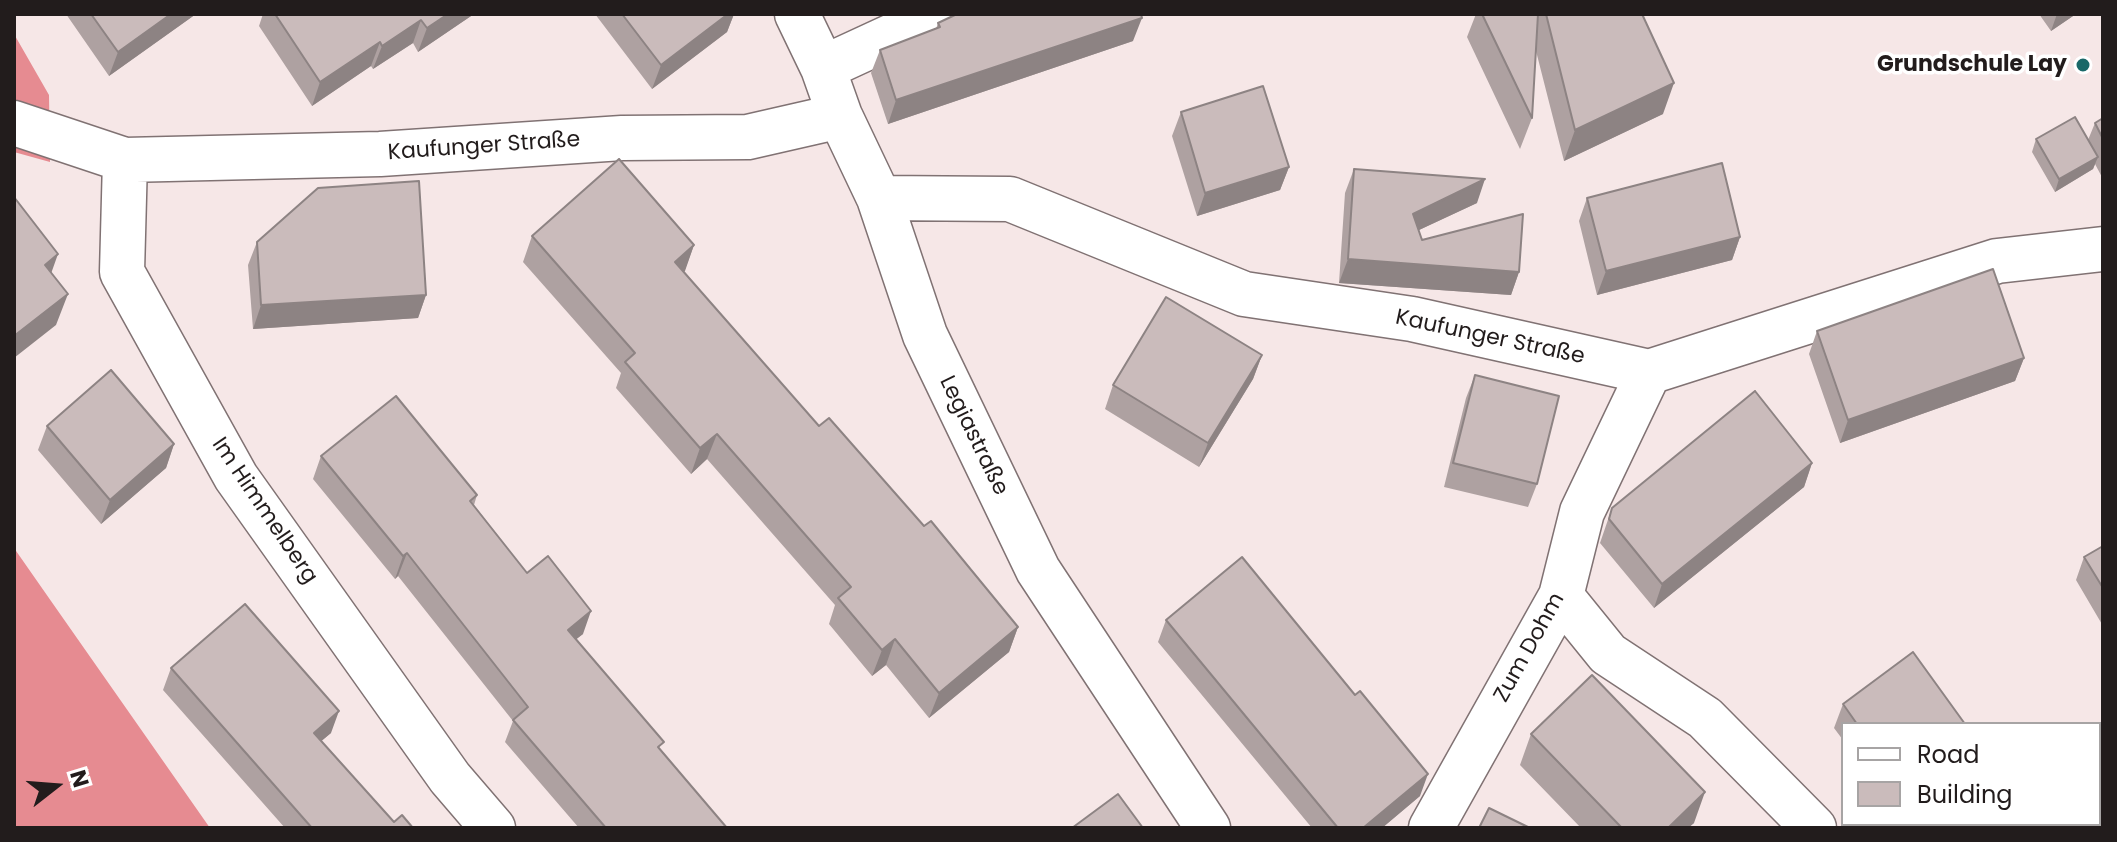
<!DOCTYPE html>
<html>
<head>
<meta charset="utf-8">
<style>
  body { margin:0 }
  #map { position:relative; width:2117px; height:842px; overflow:hidden; background:#f6e7e7; font-family:Poppins,sans-serif }
  canvas { display:block }
  .frame { position:absolute; inset:0; border:16px solid #221c1c; pointer-events:none }
  .legend { position:absolute; left:1841px; top:722px; width:260px; height:104px; box-sizing:border-box; background:#fff; border:2px solid #a7a4a4; margin:0; padding:10px 14px; list-style:none; font-size:24px; color:#221c1c }
  .legend li { display:flex; align-items:center; gap:16px; height:40px }
  .legend b { width:40px; border:2px solid #a7a4a4 }
  .north { position:absolute; left:16px; top:746px; width:80px; height:80px; -webkit-text-stroke:6px #fff; paint-order:stroke; rotate:73deg; font-size:22px; font-weight:700; line-height:32px; text-align:center; color:#221c1c }
  .north::after { content:''; display:block; margin:auto; width:28px; height:36px; background:#221c1c; clip-path:polygon(50% 0,100% 100%,50% 72%,0 100%) }
</style>
</head>
<body>
<div id="map">
<canvas width="2117" height="842"></canvas>
<div class="frame"></div>
<ul class="legend">
<li><b style="height:10px;background:#fff"></b>Road</li>
<li><b style="height:22px;background:#cabbbb"></b>Building</li>
</ul>
<div class="north">N</div>
</div>
<script>
const context = document.querySelector('canvas').getContext('2d');
context.lineJoin = 'round';
function fillPath(path, color) { context.fillStyle = color; context.fill(path, 'evenodd'); }
const poly = rows => new Path2D(rows.map(r => 'M' + r).join(''));
function stroke(path, color, width, dash) { context.strokeStyle = color; context.lineWidth = width; context.lineCap = dash ? 'butt' : 'round'; context.setLineDash(dash || []); context.stroke(path); }
function label(font, color, halo, rows, align = 'center') {
  context.font = font + ' Poppins,sans-serif'; context.lineWidth = 7; context.setLineDash([]); context.textBaseline = 'middle'; context.strokeStyle = halo; context.fillStyle = color; for (const [text, x, y, turn = 0] of rows) {
    context.save(); context.translate(x, y); context.rotate((+turn || 0) * Math.PI / 180); context.textAlign = isNaN(turn) ? turn : align; if (halo) context.strokeText(text, 0, 0); context.fillText(text, 0, 0); context.restore();
  }
}
const forest = poly([
  [14,34,49,95,50,162,14,152],
  [14,548,51,601,210,828,14,828]
]);
const minor = poly([
  [797,14,823,68,840,116,879,198,925,335,1038,570,1208,828],
  [823,68,940,14],
  [14,123,125,160,380,154,622,138,748,137,840,116],
  [125,160,122,272,236,477,450,778,493,828],
  [879,198,1010,199,1244,294,1412,319,1649,372,1997,261,2103,249],
  [1561,596,1608,654,1705,718,1814,828],
  [1431,828,1561,596,1582,512,1649,372]
]);
const wall = poly([
  [66,14,196,14,109,76],
  [263,14,474,14,418,52,413,43,373,69,371,66,312,106,259,26],
  [595,14,734,14,727,32,652,89],
  [1476,14,1642,14,1663,114,1564,161,1536,51,1532,118,1520,149,1467,37],
  [2039,14,2076,14,2051,31],
  [938,23,1133,41,888,124,871,73,880,50,936,29],
  [1181,112,1289,167,1280,190,1197,216,1172,136],
  [2103,118,2103,179,2095,164,2093,169,2055,192,2032,152,2036,139,2088,140,2095,123],
  [1354,169,1477,203,1419,230,1422,240,1519,272,1511,295,1339,283,1345,193],
  [1587,198,1740,237,1732,260,1597,295,1579,221],
  [532,236,694,245,684,272,819,426,924,526,1018,627,1009,652,929,718,886,665,872,676,829,624,835,605,707,459,691,474,616,388,621,373,523,262],
  [257,242,426,295,418,318,253,329,248,265],
  [1817,331,2024,358,2015,381,1840,443,1809,354],
  [1262,355,1253,379,1199,467,1105,409,1113,385],
  [1475,375,1537,484,1528,507,1444,487,1466,398],
  [47,426,174,444,166,468,101,524,38,450],
  [321,456,477,495,474,505,527,573,583,634,576,639,661,750,727,828,579,828,505,742,513,721,398,576,395,579,313,479],
  [1812,463,1804,487,1654,608,1600,543,1612,508],
  [2103,546,2103,626,2076,580,2084,557],
  [1166,620,1420,796,1382,828,1312,828,1158,642],
  [171,668,331,733,321,741,394,822,413,828,285,828,163,690],
  [1843,704,1965,724,1843,724,1843,740,1834,728],
  [1531,734,1694,823,1688,828,1581,828,1520,765]
]);
const shadedWall = poly([
  [171,14,196,14,109,76,118,52],
  [448,14,474,14,418,52,427,28],
  [728,14,734,14,727,32,652,89,661,65],
  [2057,14,2076,14,2051,31],
  [1142,18,1133,41,888,124,896,100],
  [421,20,413,43,373,69,382,46],
  [380,42,371,66,312,106,320,82],
  [1674,83,1663,114,1564,161,1575,130],
  [2098,157,2093,169,2055,192,2059,179],
  [1289,167,1280,190,1197,216,1205,193],
  [1485,179,1477,203,1404,237,1413,214],
  [1740,237,1732,260,1597,295,1606,271],
  [694,245,685,271,666,288,675,262],
  [58,254,47,285,45,265],
  [1348,259,1519,272,1511,295,1339,283],
  [68,294,56,325,14,358,14,336],
  [426,295,418,318,253,329,261,305],
  [1262,355,1253,379,1199,467,1208,443],
  [2024,358,2015,381,1840,443,1848,420],
  [717,434,707,459,691,474,700,448],
  [174,444,166,468,101,524,110,500],
  [1812,463,1804,487,1654,608,1662,584],
  [407,553,398,576,395,579,403,556],
  [591,611,583,634,560,652,568,630],
  [1018,627,1009,652,929,718,939,693],
  [895,639,886,665,872,676,882,650],
  [339,711,331,733,306,754,314,733],
  [1428,774,1420,796,1382,828,1363,828],
  [1705,792,1694,823,1688,828,1668,828]
]);
const building = poly([
  [91,14,171,14,118,52,91,14],
  [275,14,448,14,427,28,421,20,382,46,380,42,320,82,275,14],
  [622,14,728,14,661,65,622,14],
  [957,14,1141,14,1142,18,896,100,880,50,940,27,938,23,957,14],
  [1482,14,1538,14,1532,118,1482,14],
  [1546,14,1642,14,1674,83,1575,130,1546,14],
  [1263,86,1289,167,1205,193,1181,112,1263,86],
  [2075,117,2098,157,2059,179,2036,139,2075,117],
  [2103,118,2103,139,2095,123,2103,118],
  [619,159,694,245,675,262,819,426,829,418,924,526,931,521,1018,627,939,693,895,639,882,650,838,598,851,587,717,434,700,448,625,362,635,353,532,236,619,159],
  [1722,163,1740,237,1606,271,1587,198,1722,163],
  [1354,169,1485,179,1413,214,1422,240,1523,214,1519,272,1348,259,1354,169],
  [419,181,426,295,261,305,257,242,318,188,419,181],
  [14,197,58,254,45,265,68,294,14,336,14,197],
  [1993,269,2024,358,1848,420,1817,331,1993,269],
  [1166,297,1262,355,1208,443,1113,385,1166,297],
  [111,370,174,444,110,500,47,426,111,370],
  [1475,375,1559,396,1537,484,1453,463,1475,375],
  [1755,391,1812,463,1662,584,1609,519,1612,508,1755,391],
  [396,396,477,495,470,501,527,573,548,556,591,611,568,630,664,742,658,747,727,828,606,828,513,720,528,707,407,553,403,556,321,456,396,396],
  [2103,546,2103,588,2084,557,2103,546],
  [1242,557,1355,695,1360,691,1428,774,1363,828,1338,828,1166,620,1242,557],
  [245,604,339,711,314,733,394,822,402,815,413,828,312,828,171,668,245,604],
  [1913,652,1965,724,1857,724,1843,704,1913,652],
  [1592,675,1705,792,1668,828,1622,828,1531,734,1592,675],
  [1118,794,1143,828,1072,828,1118,794],
  [1489,808,1530,828,1479,828,1489,808]
]);
const markers = [
  [2083,65,8,"#1a6868"]
];
const poiNames = [
  ["Grundschule Lay",2067,65]
];
const streetNames = [
  ["Kaufunger Straße",484,147,-4],
  ["Kaufunger Straße",1490,338,12],
  ["Legiastraße",973,436,64],
  ["Im Himmelberg",264,511,56],
  ["Zum Dohm",1530,648,-61]
];
fillPath(forest, '#e68b91');
stroke(minor, '#807273', 47);
stroke(minor, '#fff', 44);
fillPath(wall, '#aea1a1');
fillPath(shadedWall, '#8d8383');
fillPath(building, '#cabbbb');
stroke(building, '#8d8383', 2);
for (const [x, y, r, color] of markers) { const dot = new Path2D(); dot.arc(x, y, r, 0, 2 * Math.PI); context.fillStyle = color; context.fill(dot); stroke(dot, '#fff', 3); }
label('bold 22px', '#221c1c', '#fff', poiNames, 'right');
label('22px', '#221c1c', '#fff', streetNames);
</script>
</body>
</html>
